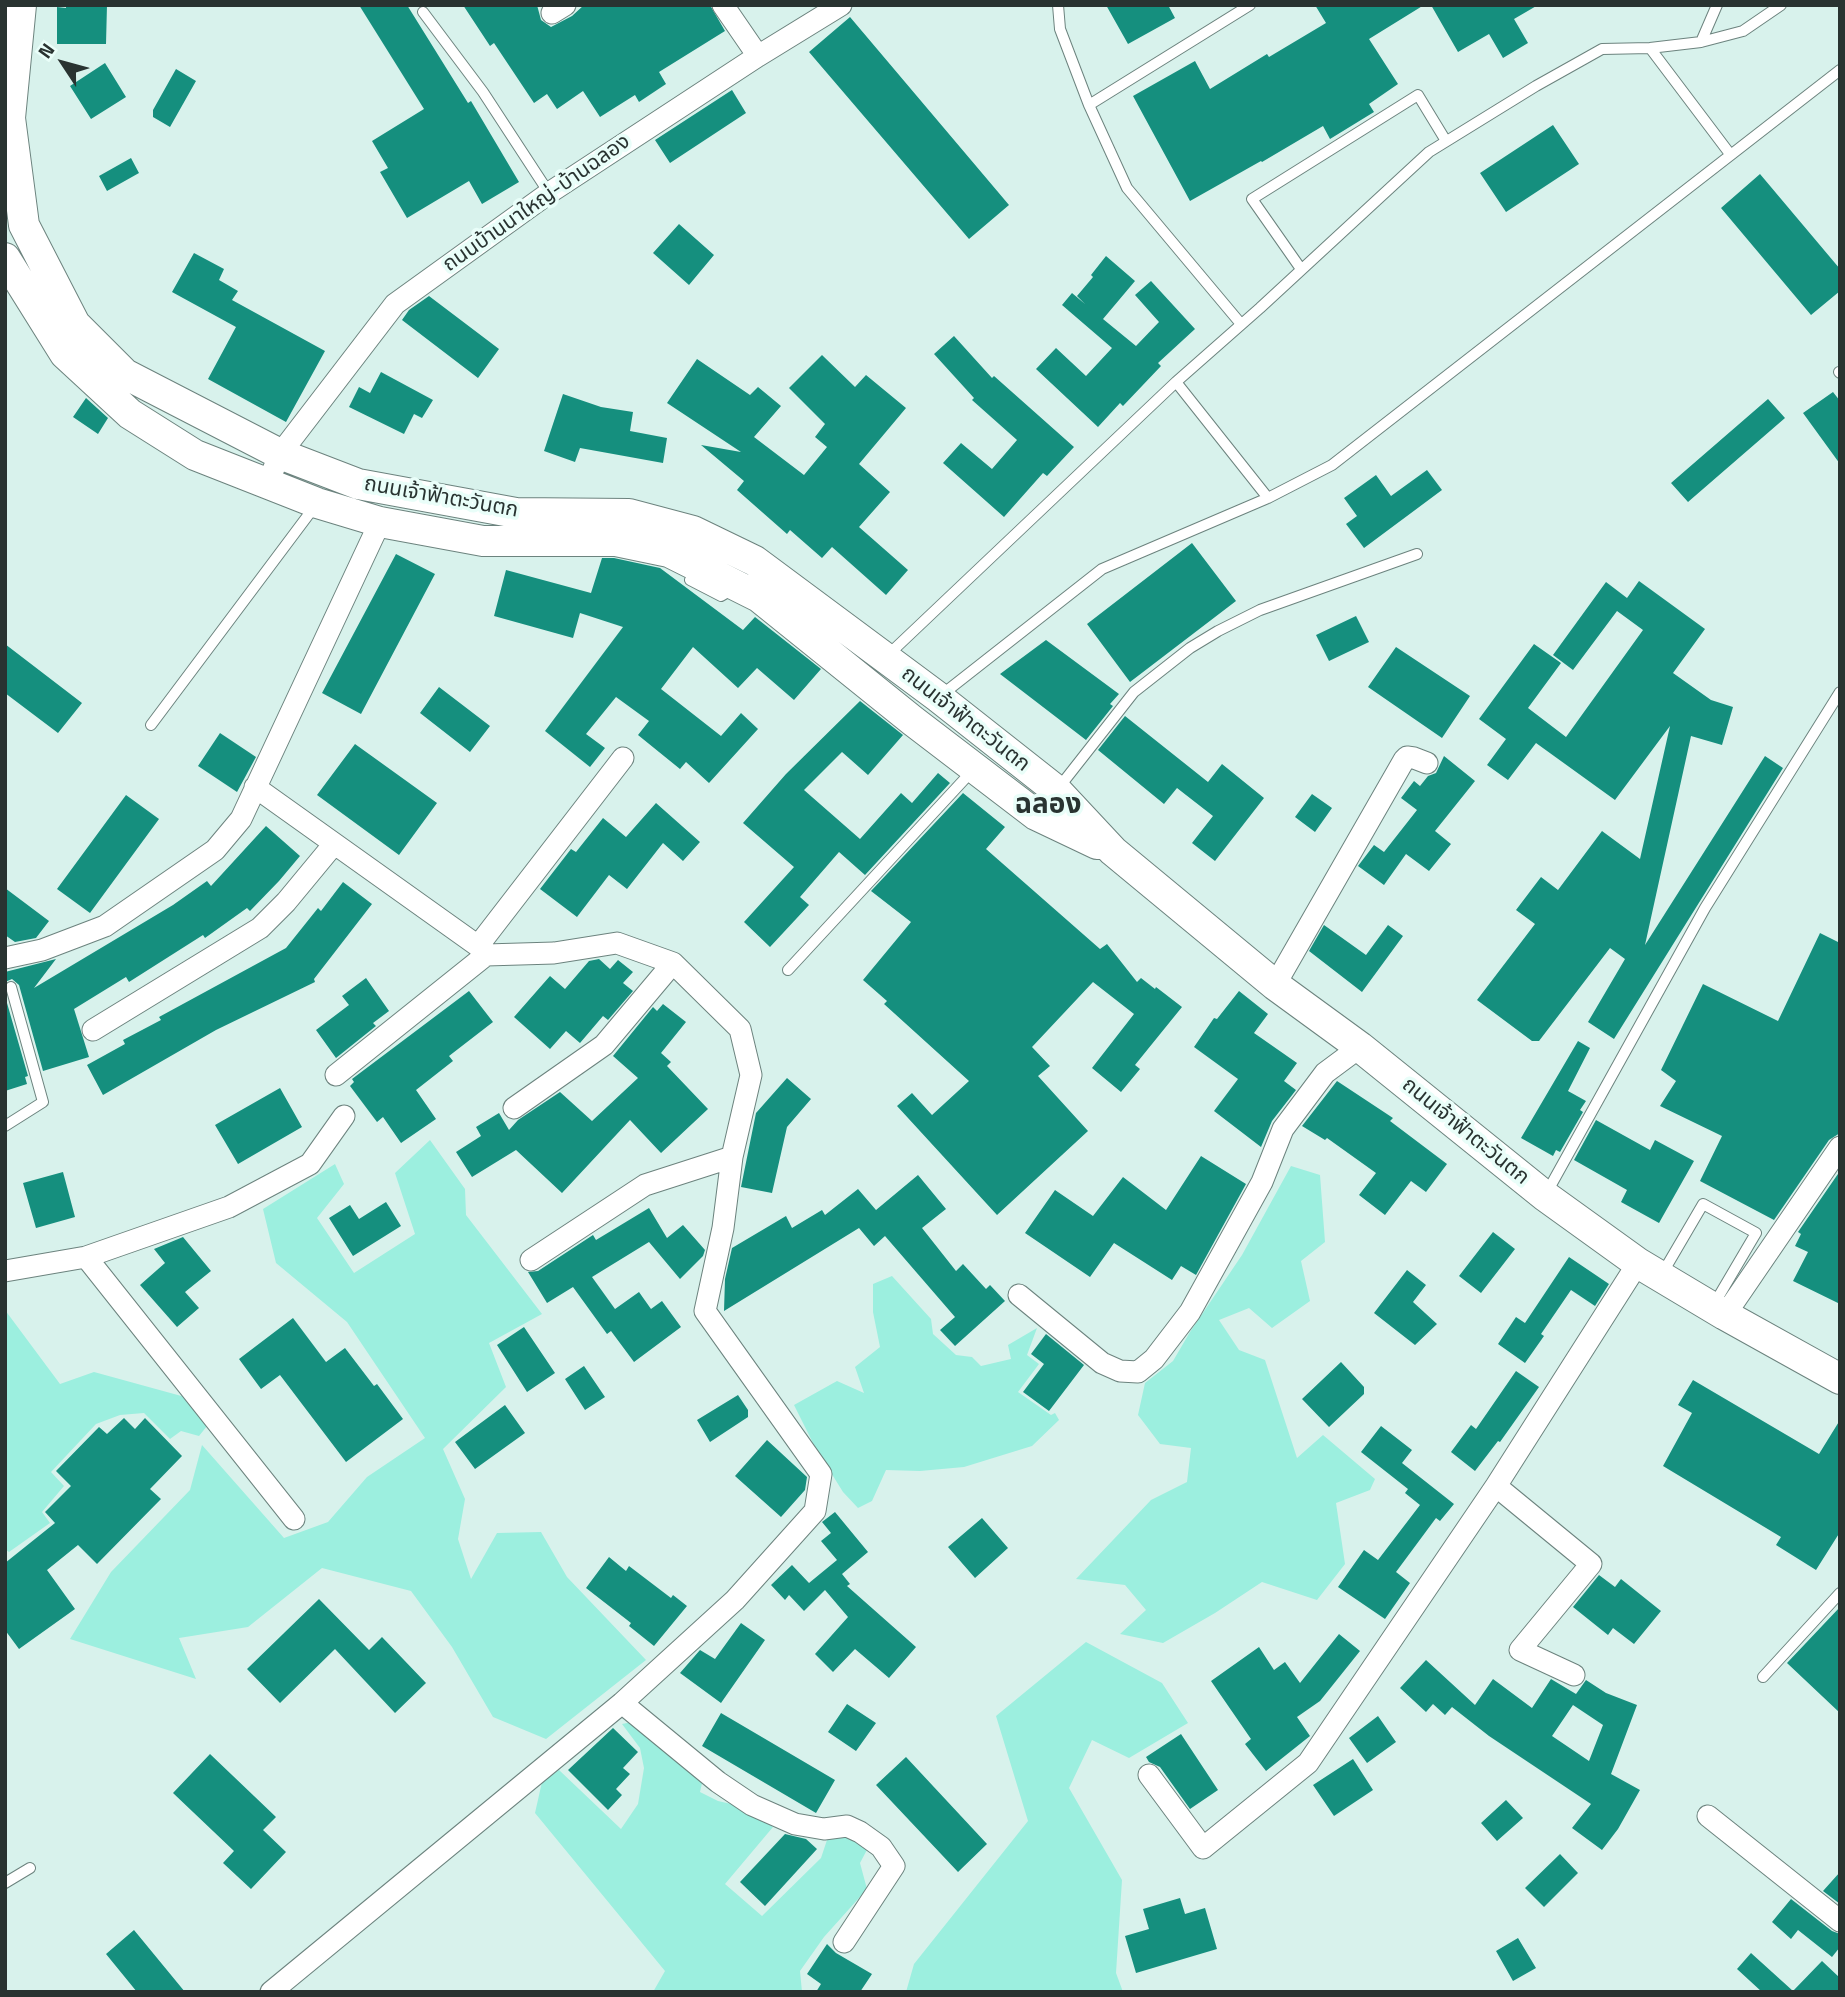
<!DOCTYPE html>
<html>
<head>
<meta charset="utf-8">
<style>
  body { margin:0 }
  #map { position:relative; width:1845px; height:1997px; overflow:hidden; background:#d8f2ec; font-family:"Titillium Web",sans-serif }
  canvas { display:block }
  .frame { position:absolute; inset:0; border:7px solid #293331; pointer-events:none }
  .north { position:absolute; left:28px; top:28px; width:70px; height:70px; -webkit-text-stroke:5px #e9fef9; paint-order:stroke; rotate:306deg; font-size:19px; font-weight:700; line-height:28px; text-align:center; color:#293331 }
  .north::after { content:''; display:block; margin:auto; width:24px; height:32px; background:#293331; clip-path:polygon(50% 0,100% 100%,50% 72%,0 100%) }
</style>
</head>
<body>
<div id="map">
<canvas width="1845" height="1997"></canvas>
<div class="frame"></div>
<div class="north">N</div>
</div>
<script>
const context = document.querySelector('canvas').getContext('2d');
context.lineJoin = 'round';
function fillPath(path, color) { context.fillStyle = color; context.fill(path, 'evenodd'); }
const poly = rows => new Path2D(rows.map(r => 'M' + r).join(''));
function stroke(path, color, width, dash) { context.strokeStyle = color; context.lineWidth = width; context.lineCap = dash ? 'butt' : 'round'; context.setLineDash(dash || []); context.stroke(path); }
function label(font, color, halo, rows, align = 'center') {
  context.font = font + ' "Titillium Web","Noto Sans Thai",sans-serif'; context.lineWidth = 7; context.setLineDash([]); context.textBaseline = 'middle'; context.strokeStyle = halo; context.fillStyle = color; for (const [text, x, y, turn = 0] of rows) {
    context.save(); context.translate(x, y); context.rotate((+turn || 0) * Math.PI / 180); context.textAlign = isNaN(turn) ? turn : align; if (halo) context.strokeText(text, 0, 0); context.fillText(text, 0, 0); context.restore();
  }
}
const green = poly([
  [430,1140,465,1189,466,1215,542,1314,489,1343,506,1387,443,1449,465,1499,458,1539,471,1579,497,1533,541,1532,567,1577,646,1660,546,1739,493,1717,452,1647,411,1591,322,1568,248,1627,179,1638,196,1679,70,1639,111,1572,190,1490,202,1445,284,1538,328,1522,367,1477,425,1438,347,1322,276,1263,263,1209,335,1164,344,1184,317,1218,354,1273,415,1234,395,1173],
  [1291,1166,1320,1175,1325,1242,1301,1261,1310,1301,1272,1328,1249,1308,1219,1320,1239,1350,1265,1360,1297,1458,1323,1435,1375,1479,1370,1490,1336,1503,1345,1564,1317,1600,1262,1582,1215,1613,1163,1643,1120,1634,1146,1610,1125,1585,1076,1579,1151,1500,1187,1482,1191,1448,1160,1444,1138,1415,1145,1383,1173,1361,1190,1332,1242,1255],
  [892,1276,931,1319,933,1334,956,1355,972,1357,981,1366,1011,1359,1008,1345,1037,1328,1027,1355,1039,1364,1018,1392,1051,1415,1055,1413,1059,1420,1032,1446,964,1467,920,1471,886,1470,872,1501,858,1508,843,1492,815,1447,794,1405,837,1381,864,1393,855,1367,880,1347,873,1312,873,1284],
  [5,1310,60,1384,94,1372,185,1397,207,1426,199,1436,181,1431,170,1439,144,1413,120,1415,96,1424,51,1472,64,1486,42,1512,50,1523,9,1552,5,1549],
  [1086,1642,1162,1683,1188,1723,1129,1758,1092,1740,1069,1788,1122,1880,1116,1973,1123,1992,906,1992,914,1964,1028,1821,996,1716],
  [632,1722,703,1779,700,1792,718,1801,740,1806,773,1827,725,1884,762,1916,821,1858,827,1840,844,1835,869,1846,860,1863,867,1889,824,1937,800,1971,802,1992,653,1992,665,1971,535,1813,542,1782,559,1770,621,1829,638,1804,644,1768,640,1748,622,1724]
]);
const building = poly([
  [66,5,107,5,106,44,57,44,57,7,66,8],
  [359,5,407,5,468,103,471,101,519,182,482,204,469,181,407,218,380,172,388,168,372,141,424,109],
  [463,5,537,5,541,20,551,27,572,16,584,5,710,5,725,31,659,72,666,84,639,102,635,95,600,117,583,91,557,109,547,94,534,103,494,43,490,46],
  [1106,5,1168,5,1175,18,1128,44],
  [1315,5,1424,5,1369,39,1398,84,1369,104,1374,112,1330,139,1323,126,1262,162,1261,161,1190,201,1133,96,1195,61,1210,89,1267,54,1269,57,1326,23],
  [1431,5,1538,5,1514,19,1528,43,1503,58,1489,34,1458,52],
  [850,17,1009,205,969,239,809,52],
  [105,63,126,97,91,119,70,86],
  [176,69,196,81,170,127,153,117,153,110],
  [732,90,746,113,670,163,655,140],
  [1553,125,1579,164,1506,212,1480,173],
  [131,158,139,173,107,191,99,176],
  [1760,174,1840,269,1840,291,1811,315,1721,208],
  [679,224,714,255,689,285,653,253],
  [194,253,224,269,219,280,238,291,232,300,325,351,286,422,208,379,236,327,172,292],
  [1106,256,1135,281,1103,319,1136,346,1159,322,1135,295,1151,281,1195,329,1158,363,1161,366,1123,406,1120,403,1098,427,1036,369,1056,348,1086,376,1112,348,1062,305,1072,293,1085,304,1077,296,1093,277,1091,275],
  [429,296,499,349,478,378,402,320,409,310],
  [954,336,992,378,994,376,1074,447,1047,476,1043,473,1004,517,943,463,961,443,992,469,1017,440,972,400,974,398,934,354],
  [822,355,855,387,866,375,906,408,859,464,890,492,859,527,908,570,886,595,832,547,822,558,790,530,787,534,737,490,744,481,701,445,741,452,667,403,697,359,750,395,758,387,781,406,754,437,804,475,827,447,815,437,825,424,789,388],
  [381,372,433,400,422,418,414,414,404,434,349,407,359,387,370,393],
  [1833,392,1840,401,1840,464,1803,413],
  [563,394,601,407,633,412,630,431,667,438,663,463,580,448,575,462,544,451],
  [86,398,108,418,98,434,73,417],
  [1768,399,1785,418,1688,502,1671,483],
  [1427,470,1442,490,1364,548,1346,524,1357,516,1344,498,1376,475,1391,496],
  [1192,543,1236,601,1130,682,1087,624],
  [396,554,435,574,361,714,322,693],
  [602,558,614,558,660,568,743,630,755,617,821,669,794,700,757,668,738,688,693,647,661,689,721,736,741,713,758,729,709,783,686,762,680,769,638,735,649,721,616,697,586,734,605,748,590,767,545,731,623,627,580,613,573,638,494,616,506,570,591,593],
  [1639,581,1705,629,1673,673,1711,700,1733,707,1722,745,1691,736,1645,945,1765,756,1783,768,1614,1039,1588,1022,1625,959,1610,948,1539,1041,1532,1041,1477,1000,1535,924,1516,910,1541,877,1558,890,1602,831,1640,859,1670,726,1615,800,1536,743,1508,780,1487,765,1506,739,1479,719,1534,644,1561,663,1528,708,1566,737,1643,630,1617,611,1573,670,1553,655,1606,582,1627,598],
  [1356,616,1369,642,1329,661,1316,635],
  [1046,640,1119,694,1110,704,1113,706,1086,740,1000,674],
  [5,644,82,703,58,733,5,693],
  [1396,647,1470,696,1442,738,1368,687],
  [439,687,490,726,470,752,420,713],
  [860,701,903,735,868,775,842,752,804,790,860,839,901,793,912,803,938,773,950,783,865,875,839,852,800,897,809,905,770,947,744,922,794,867,743,823,786,774],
  [1125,716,1208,782,1222,764,1264,798,1215,861,1192,843,1213,816,1177,788,1164,804,1098,750],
  [220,733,256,757,237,792,198,766],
  [355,744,437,803,399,855,317,795],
  [1444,756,1475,781,1435,831,1451,844,1429,871,1406,854,1384,885,1358,866,1374,845,1384,852,1417,810,1401,798,1414,781,1420,786,1428,776,1436,773],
  [963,793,1005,827,986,849,1100,949,1107,944,1137,982,1141,978,1155,989,1156,987,1182,1007,1135,1065,1140,1069,1121,1092,1092,1068,1134,1014,1093,982,1032,1047,1050,1066,1038,1076,1088,1131,997,1215,897,1106,912,1093,932,1115,969,1081,884,1004,887,1001,863,980,911,922,871,891],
  [1312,794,1332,808,1315,832,1295,817],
  [126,795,159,819,90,913,57,889],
  [656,803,700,842,683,861,663,843,627,889,609,875,577,917,540,889,571,849,576,852,603,818,626,837],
  [266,826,300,856,279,881,250,911,247,908,205,938,203,935,129,982,126,977,74,1009,89,1057,43,1071,19,985,12,979,5,982,5,972,56,959,34,988,173,905,207,881,211,886],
  [343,882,372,904,314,979,315,982,216,1030,103,1095,87,1065,125,1044,123,1040,161,1020,159,1017,286,948,318,908,321,911],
  [5,888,49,921,36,938,15,942,5,935],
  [1324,925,1366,955,1388,925,1403,936,1362,992,1309,951],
  [1820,933,1840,943,1840,1133,1829,1140,1774,1220,1700,1181,1722,1136,1660,1106,1676,1081,1661,1070,1703,984,1778,1021],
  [599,959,610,969,618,960,633,972,623,983,633,991,608,1020,603,1016,580,1043,566,1031,550,1049,514,1017,550,976,565,989,589,961],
  [366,978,389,1011,373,1023,376,1026,336,1058,316,1030,349,1005,342,996],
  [469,991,493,1022,449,1056,453,1061,416,1090,436,1119,401,1143,383,1117,377,1122,350,1086,354,1082,352,1079],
  [1239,991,1268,1014,1254,1033,1297,1063,1284,1081,1296,1090,1272,1121,1261,1147,1214,1111,1238,1079,1194,1047,1214,1018,1217,1019],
  [5,996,28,1076,25,1077,27,1084,5,1091],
  [663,1004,686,1022,661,1053,671,1062,667,1066,708,1109,661,1153,630,1120,562,1193,516,1150,472,1177,456,1152,481,1136,476,1127,499,1113,509,1130,518,1120,560,1092,592,1121,638,1078,613,1056,653,1007,657,1011],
  [1578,1041,1590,1048,1568,1091,1586,1101,1580,1110,1583,1112,1560,1152,1556,1150,1553,1156,1521,1138],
  [787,1078,811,1099,787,1127,772,1193,741,1187,756,1113],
  [1337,1081,1393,1118,1390,1121,1447,1164,1426,1192,1411,1181,1385,1215,1359,1195,1376,1173,1327,1138,1325,1140,1302,1126],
  [280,1088,302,1127,238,1164,215,1125],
  [1596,1120,1650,1150,1655,1140,1694,1161,1659,1223,1621,1202,1627,1190,1574,1160],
  [1201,1156,1246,1184,1196,1275,1181,1266,1172,1280,1114,1243,1090,1277,1025,1233,1055,1190,1093,1216,1123,1177,1166,1210],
  [1840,1171,1840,1304,1793,1281,1808,1252,1795,1246,1801,1234,1798,1232],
  [63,1172,75,1217,36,1228,23,1183],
  [918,1175,946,1209,922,1228,956,1271,963,1264,986,1289,990,1285,1005,1301,955,1346,940,1330,955,1317,885,1236,874,1246,859,1228,724,1311,725,1279,732,1248,786,1216,792,1228,822,1210,825,1215,858,1189,876,1210],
  [386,1202,401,1226,353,1256,329,1218,350,1205,359,1219],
  [649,1208,667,1238,683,1225,705,1250,703,1256,680,1279,649,1242,592,1277,615,1309,639,1292,651,1309,662,1301,681,1327,634,1362,611,1331,607,1334,573,1287,547,1303,528,1272,538,1271,593,1235,596,1240],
  [1493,1232,1515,1249,1481,1293,1459,1276],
  [183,1237,211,1271,185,1292,199,1308,177,1327,140,1285,165,1263,154,1249],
  [1569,1257,1609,1284,1595,1306,1571,1290,1541,1334,1544,1336,1525,1363,1498,1344,1516,1317,1525,1323],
  [1407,1270,1426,1285,1413,1302,1437,1324,1415,1345,1374,1313],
  [293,1318,326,1362,345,1348,374,1386,377,1384,403,1419,346,1462,280,1375,261,1389,239,1359],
  [524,1327,555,1373,527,1392,497,1345],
  [1046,1334,1084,1365,1049,1411,1023,1392,1044,1364,1031,1354],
  [1341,1362,1364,1387,1364,1394,1329,1427,1302,1399],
  [584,1366,605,1397,585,1410,565,1379],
  [1516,1371,1539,1387,1500,1442,1498,1441,1475,1471,1451,1452,1471,1425,1476,1429],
  [1693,1380,1819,1454,1840,1420,1840,1532,1816,1570,1776,1545,1781,1537,1663,1466,1692,1413,1678,1405],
  [738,1395,748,1410,748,1417,710,1442,697,1420],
  [505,1405,525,1433,475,1469,455,1442],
  [124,1418,135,1429,145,1418,182,1456,150,1489,161,1499,97,1564,78,1545,47,1570,75,1609,19,1649,5,1630,5,1563,55,1523,45,1512,71,1486,56,1471,99,1427,107,1434],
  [1381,1426,1412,1450,1402,1463,1454,1504,1440,1521,1436,1518,1396,1572,1410,1583,1385,1619,1338,1587,1364,1550,1378,1560,1420,1505,1405,1493,1408,1489,1361,1452],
  [767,1440,807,1477,805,1490,781,1517,735,1476],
  [835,1512,868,1552,842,1574,850,1584,847,1586,916,1647,889,1678,855,1649,833,1672,815,1654,848,1617,825,1590,804,1611,789,1595,785,1600,771,1585,792,1565,809,1583,837,1560,821,1541,831,1533,822,1522],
  [982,1518,1008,1548,975,1578,948,1547],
  [609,1557,626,1571,629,1566,671,1598,673,1595,687,1606,654,1646,629,1626,631,1623,586,1588],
  [1599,1575,1615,1587,1621,1579,1661,1611,1634,1644,1613,1628,1608,1635,1573,1607],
  [319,1599,369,1650,382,1637,426,1683,395,1713,335,1649,280,1703,247,1669],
  [1840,1607,1840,1713,1787,1663],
  [741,1623,765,1640,721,1703,680,1673,700,1650,715,1659],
  [1339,1634,1360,1651,1320,1701,1297,1717,1310,1736,1266,1771,1245,1744,1251,1739,1211,1681,1259,1647,1274,1670,1285,1662,1300,1683],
  [1426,1660,1475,1705,1493,1679,1532,1708,1551,1679,1576,1694,1586,1680,1606,1693,1637,1705,1611,1774,1640,1790,1618,1829,1602,1850,1572,1828,1591,1804,1489,1736,1452,1707,1445,1715,1433,1704,1426,1712,1400,1688],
  [1573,1705,1603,1725,1589,1761,1552,1736],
  [847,1704,876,1723,856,1751,828,1732],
  [721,1713,835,1780,816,1813,702,1746],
  [1378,1716,1396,1742,1367,1763,1349,1738],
  [613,1728,638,1752,623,1768,630,1774,616,1789,622,1795,608,1810,568,1770],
  [1181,1734,1218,1790,1190,1809,1160,1767,1149,1762,1146,1757],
  [210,1754,276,1817,263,1830,286,1852,251,1889,223,1863,234,1851,173,1793],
  [906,1757,987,1844,958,1872,876,1785],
  [1353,1759,1373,1790,1334,1816,1313,1785],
  [1506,1800,1523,1818,1497,1841,1481,1823],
  [785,1834,806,1839,817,1849,765,1906,740,1882],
  [1560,1854,1578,1873,1544,1907,1525,1888],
  [1840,1872,1840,1904,1823,1891],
  [1180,1898,1185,1914,1205,1908,1217,1949,1136,1973,1125,1936,1149,1929,1143,1909],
  [1791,1899,1832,1931,1840,1934,1840,1947,1832,1957,1798,1930,1791,1939,1772,1922],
  [134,1930,185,1992,137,1992,106,1954],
  [1518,1938,1536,1968,1513,1981,1496,1951],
  [827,1944,836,1953,872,1974,860,1992,816,1992,821,1984,807,1974],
  [1751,1953,1793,1991,1822,1961,1840,1978,1840,1992,1762,1992,1737,1969]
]);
const lane = poly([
  [1058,5,1060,29,1089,105,1127,188,1241,324],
  [423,12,483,92,549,193],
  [1701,42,1717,5],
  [1650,48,1730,154],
  [1089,105,1250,5],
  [1301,269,1252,199,1418,95,1446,141],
  [1839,372,1840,373],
  [1176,382,1268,498],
  [690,580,721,596,733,589],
  [887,656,1176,382,1260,308,1429,152,1536,86,1602,49,1650,48,1701,42,1743,31,1781,5],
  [939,697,1102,569,1268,498,1332,465,1840,70],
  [151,725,315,506],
  [1057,790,1134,692,1190,648,1218,631,1260,610,1417,554],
  [788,970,973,770],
  [5,1126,43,1102,11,987],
  [1546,1194,1705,908,1840,692],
  [1662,1274,1703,1204,1756,1233,1713,1306],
  [1763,1677,1840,1593],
  [5,1883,30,1868]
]);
const street = poly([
  [723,5,758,56],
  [552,13,565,5],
  [268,482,280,454,395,304,549,193,758,56,841,5],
  [255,787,478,946,486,955,554,953,617,943,673,963,740,1029,751,1075,732,1157,723,1228,705,1311,821,1474,815,1511,735,1600,622,1703,271,1992],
  [478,946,623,758],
  [5,958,42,950,105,926,215,850,241,819,380,522],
  [1275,985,1404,760,1407,757,1414,758,1427,763],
  [93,1030,260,928,286,902,334,844],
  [336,1075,486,955],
  [514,1108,604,1045,673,963],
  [86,1257,294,1519],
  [531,1260,645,1185,732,1157],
  [5,1271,86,1257,229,1207,310,1164,344,1116],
  [1019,1295,1102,1363,1120,1371,1138,1372,1154,1359,1190,1312,1262,1182,1283,1129,1325,1073,1360,1047],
  [1725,1315,1840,1147],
  [1496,1486,1591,1564,1520,1650,1574,1675],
  [622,1703,718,1782,752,1805,795,1824,824,1829,847,1826,860,1832,881,1847,894,1866,844,1942],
  [1149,1775,1203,1848,1308,1763,1496,1486,1638,1263],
  [1708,1816,1840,1921]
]);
const secondary = poly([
  [21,5,10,118,24,225,75,324,125,374,280,454,358,484,516,513,629,514,693,531,755,561,938,697,1056,790,1113,851,1275,985,1360,1047,1545,1196,1638,1263,1725,1315,1840,1379],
  [5,258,65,354,130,414,195,455,317,503,380,522,483,541,616,541,669,552,759,597,913,721,1036,815,1097,844]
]);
const streetNames = [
  ["ถนนบ้านนาใหญ่-บ้านฉลอง",537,204,-35],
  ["ถนนเจ้าฟ้าตะวันตก",441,498,10],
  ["ถนนเจ้าฟ้าตะวันตก",965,720,38],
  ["ถนนเจ้าฟ้าตะวันตก",1465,1132,39]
];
const districtNames = [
  ["ฉลอง",1048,806]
];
fillPath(green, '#9cefdf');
fillPath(building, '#158f7e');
stroke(lane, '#6c837e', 12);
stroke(street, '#6c837e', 23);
stroke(secondary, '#6c837e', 32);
stroke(lane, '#fff', 10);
stroke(street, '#fff', 21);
stroke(secondary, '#fff', 30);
label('21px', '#293331', '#e9fef9', streetNames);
label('bold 28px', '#293331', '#e9fef9', districtNames);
</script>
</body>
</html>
